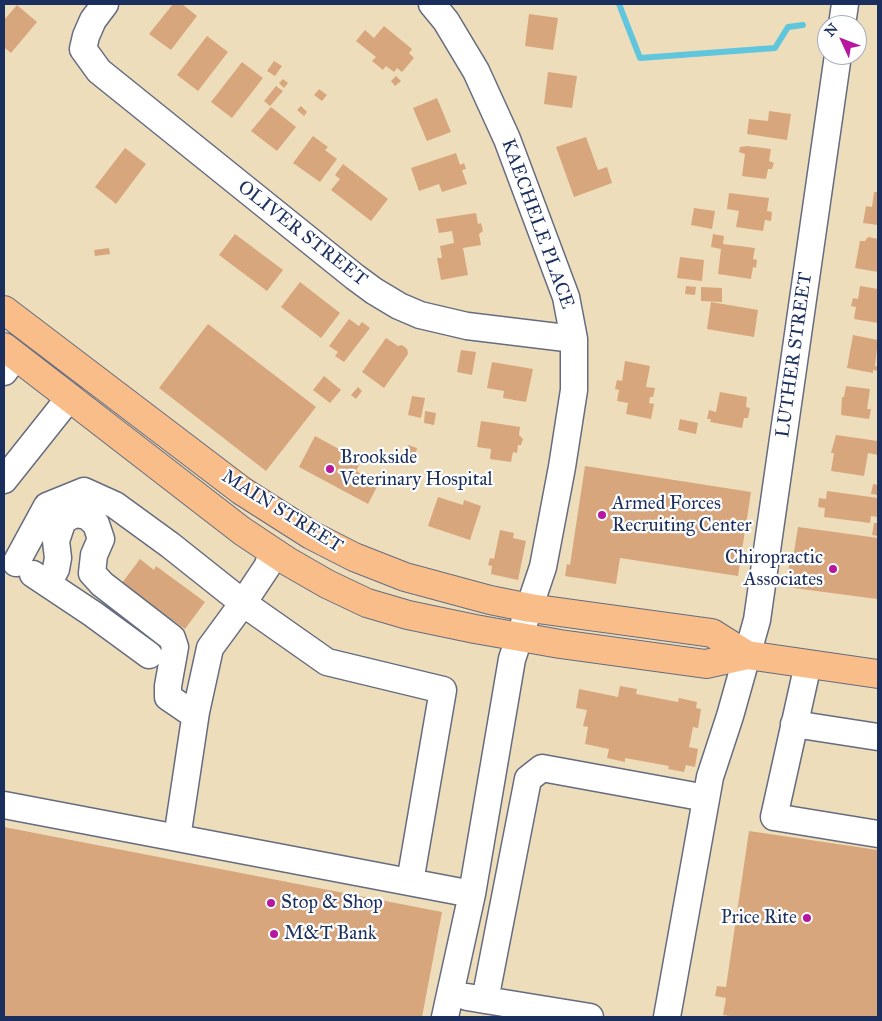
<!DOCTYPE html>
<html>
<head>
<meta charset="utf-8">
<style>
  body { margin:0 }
  #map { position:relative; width:882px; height:1021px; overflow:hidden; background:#edb; font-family:"IM FELL Great Primer",serif }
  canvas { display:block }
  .frame { position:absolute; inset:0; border:5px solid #1b2f5e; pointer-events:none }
  .north { position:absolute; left:817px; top:15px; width:50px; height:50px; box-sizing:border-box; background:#fff; border:1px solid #a4acbf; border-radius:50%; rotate:313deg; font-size:14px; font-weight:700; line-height:20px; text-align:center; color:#1b2f5e }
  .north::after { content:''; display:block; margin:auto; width:18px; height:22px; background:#b5179e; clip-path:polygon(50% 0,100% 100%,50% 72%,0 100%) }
</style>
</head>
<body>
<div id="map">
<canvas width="882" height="1021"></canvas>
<div class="frame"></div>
<div class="north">N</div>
</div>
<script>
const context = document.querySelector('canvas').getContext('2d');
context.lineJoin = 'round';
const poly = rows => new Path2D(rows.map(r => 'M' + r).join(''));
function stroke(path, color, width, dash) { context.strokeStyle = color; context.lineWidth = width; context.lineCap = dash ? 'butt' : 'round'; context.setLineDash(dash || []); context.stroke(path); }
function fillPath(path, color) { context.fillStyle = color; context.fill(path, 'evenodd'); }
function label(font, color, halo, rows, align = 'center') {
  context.font = font + ' "IM FELL Great Primer",serif'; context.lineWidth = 4.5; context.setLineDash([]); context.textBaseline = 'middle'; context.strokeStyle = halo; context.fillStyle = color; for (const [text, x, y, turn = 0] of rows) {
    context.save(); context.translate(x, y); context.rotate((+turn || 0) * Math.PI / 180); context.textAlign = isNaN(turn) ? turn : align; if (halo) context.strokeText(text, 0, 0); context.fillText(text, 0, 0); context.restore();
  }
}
const stream = poly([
  [619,4,640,58,775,48,788,27,803,25]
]);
const building = poly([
  [173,4,182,4,197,16,171,50,149,34],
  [17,5,37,22,11,53,4,47,4,20],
  [529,14,558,18,553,50,525,46],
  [384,26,412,49,409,53,414,58,402,72,397,68,394,72,386,66,383,70,372,61,376,57,356,41,365,30,374,38],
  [207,36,228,52,198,91,177,75],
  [274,61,282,66,275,76,267,71],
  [242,62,263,78,232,118,211,102],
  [548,72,577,76,572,108,544,104],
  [396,76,401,81,395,86,391,81],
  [283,79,288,83,284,88,279,83],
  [276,86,283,91,270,106,264,101],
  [319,89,327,95,322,101,314,95],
  [437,98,451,132,427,141,413,108],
  [301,106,307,112,304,116,297,110],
  [271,107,296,127,277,151,251,131],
  [769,111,791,114,787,140,747,134,749,119,768,121],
  [313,136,328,147,325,150,337,159,320,182,293,163],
  [586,137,598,170,607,167,612,183,574,197,556,147],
  [747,146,771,149,769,161,774,163,772,169,768,169,766,179,742,176,745,154,739,152,740,147],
  [125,148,146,164,116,204,95,187],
  [456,153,460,165,464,163,466,169,462,170,467,184,442,192,439,184,419,191,411,168],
  [343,164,388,199,371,221,331,190,340,179,335,175],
  [874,192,878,192,878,225,863,223,866,206,872,207],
  [729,193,769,198,767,211,772,212,771,221,765,220,763,231,736,227,739,211,727,209],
  [694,208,715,211,712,229,691,225],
  [476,213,478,224,481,223,483,231,479,234,481,245,463,248,468,275,441,280,437,258,442,258,440,246,454,243,452,231,439,233,436,219],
  [235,234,283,270,267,291,219,255],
  [713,234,724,236,723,244,755,248,753,259,757,260,756,268,753,267,751,279,718,274,721,249,711,247],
  [868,237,878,239,878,272,855,268,860,241,865,241],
  [109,248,110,254,95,256,94,250],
  [680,257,704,260,702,281,677,278],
  [300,282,340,313,321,338,281,307],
  [686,286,696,287,695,295,685,294],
  [860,286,878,289,878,323,854,319,856,307,851,306,853,298,858,299],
  [701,287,722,288,722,302,701,301],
  [711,302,758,310,754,337,707,329],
  [349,319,359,326,362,322,370,328,344,362,335,356,338,352,329,346],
  [208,324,316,407,266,471,159,388],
  [853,335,878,340,875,366,878,367,878,371,873,370,873,373,847,368],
  [386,338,398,346,402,345,407,349,408,354,384,388,362,372],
  [461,350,476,352,472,375,457,372],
  [625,361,650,366,646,387,655,388,653,397,650,397,649,403,654,404,651,419,626,414,628,403,617,401,619,390,615,389,617,380,622,381],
  [492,362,533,369,526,402,503,398,504,391,487,388],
  [324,376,341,390,330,403,313,390],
  [846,386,870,389,867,409,871,409,869,419,841,415,842,397,844,397],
  [358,387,362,391,356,399,351,395],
  [720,392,747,397,746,407,750,408,748,418,744,418,742,428,710,422,711,419,707,419,709,410,716,412],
  [412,396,425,398,421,418,408,415],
  [425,411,436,413,434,425,424,423],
  [680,419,698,423,696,434,678,430],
  [481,421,520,427,519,435,523,439,521,445,518,445,517,453,513,452,511,462,490,459,491,449,477,447],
  [836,435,878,441,878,455,868,453,864,476,831,471,834,453,831,453],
  [315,436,361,461,356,471,379,483,368,504,299,467],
  [408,445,417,448,415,457,413,460,405,457],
  [585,466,751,492,738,576,620,558,616,584,565,576,567,564,570,565],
  [873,484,878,485,878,495,871,494],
  [827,491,878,498,878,517,871,516,870,523,824,517,825,508,818,507,819,498,826,499],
  [438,497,463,505,464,500,481,506,470,540,428,526],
  [874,523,878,523,878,536,872,535],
  [798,527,878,538,878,588,877,599,786,587,791,552,794,552],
  [500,530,514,533,513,538,526,541,518,580,491,574,492,566,488,565,490,558,494,559],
  [140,559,154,570,156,566,205,602,185,629,167,616,164,619,155,612,157,609,122,583],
  [620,686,637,689,636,694,678,702,679,698,697,702,696,708,701,709,698,728,693,727,689,747,698,749,695,767,686,765,684,772,668,769,669,766,625,758,625,762,607,758,609,749,585,744,588,727,583,726,587,710,576,708,579,689,618,697],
  [4,827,442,912,422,1017,4,1017],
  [749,831,878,850,878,1017,737,1017,723,1015,726,998,715,996,717,986,726,987]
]);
const minor = poly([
  [105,4,93,20,86,36,83,49,99,71,355,277,374,291,399,306,420,315,467,326,574,339],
  [432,4,446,21,476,71,507,139,566,297,574,339,574,390,562,467,543,567,512,659,472,894,445,1017],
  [842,25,845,4],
  [4,372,16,356],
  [4,480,70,397],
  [16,563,47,506,84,491,115,505,170,545,243,603,327,662,443,690,410,882],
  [33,574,93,614,149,655],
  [48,584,56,569,58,558,56,541,63,520,75,514,87,516,96,524,101,539,94,555,92,573,102,584,172,638,175,647,168,686,168,697,187,710,196,712],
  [808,664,774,817,878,834],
  [794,724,878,737],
  [4,805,472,894],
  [177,838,196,712,210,648,243,603,267,567,273,552],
  [467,997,590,1017],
  [485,1000,528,779,542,768,706,798],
  [667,1017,710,777,730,716,757,620,838,55]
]);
const major = poly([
  [4,310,242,491,311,535,354,557,405,577,490,600,530,608,712,633,747,655],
  [4,347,242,531,287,561,327,584,367,603,408,615,475,629,560,644,706,664,747,655,878,674]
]);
const markers = [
  [330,469,5,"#b5179e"],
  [602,515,5,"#b5179e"],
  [833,569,5,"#b5179e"],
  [271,903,5,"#b5179e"],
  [807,918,5,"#b5179e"],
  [274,934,5,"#b5179e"]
];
const streetNames = [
  ["KAECHELE PLACE",537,224,70],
  ["OLIVER STREET",302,234,38],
  ["LUTHER STREET",795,355,-82],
  ["MAIN STREET",282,512,32]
];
const poiNames = [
  ["Brookside",340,458],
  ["Veterinary Hospital",340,480],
  ["Armed Forces",612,504],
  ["Recruiting Center",612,526],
  ["Chiropractic",823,558,"right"],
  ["Associates",823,580,"right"],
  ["Stop & Shop",281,903],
  ["Price Rite",797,918,"right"],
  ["M&T Bank",284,934]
];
stroke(stream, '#60c6dd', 6);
fillPath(building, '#d8a67c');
stroke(minor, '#656c7f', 29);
stroke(major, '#656c7f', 30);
stroke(minor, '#fff', 26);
stroke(major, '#f8bd89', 28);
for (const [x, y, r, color] of markers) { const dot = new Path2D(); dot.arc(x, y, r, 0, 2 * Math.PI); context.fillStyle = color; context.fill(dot); stroke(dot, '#fff', 2); }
label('19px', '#1b2f5e', '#fff', streetNames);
label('19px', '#1b2f5e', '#fff', poiNames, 'left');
</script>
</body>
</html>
